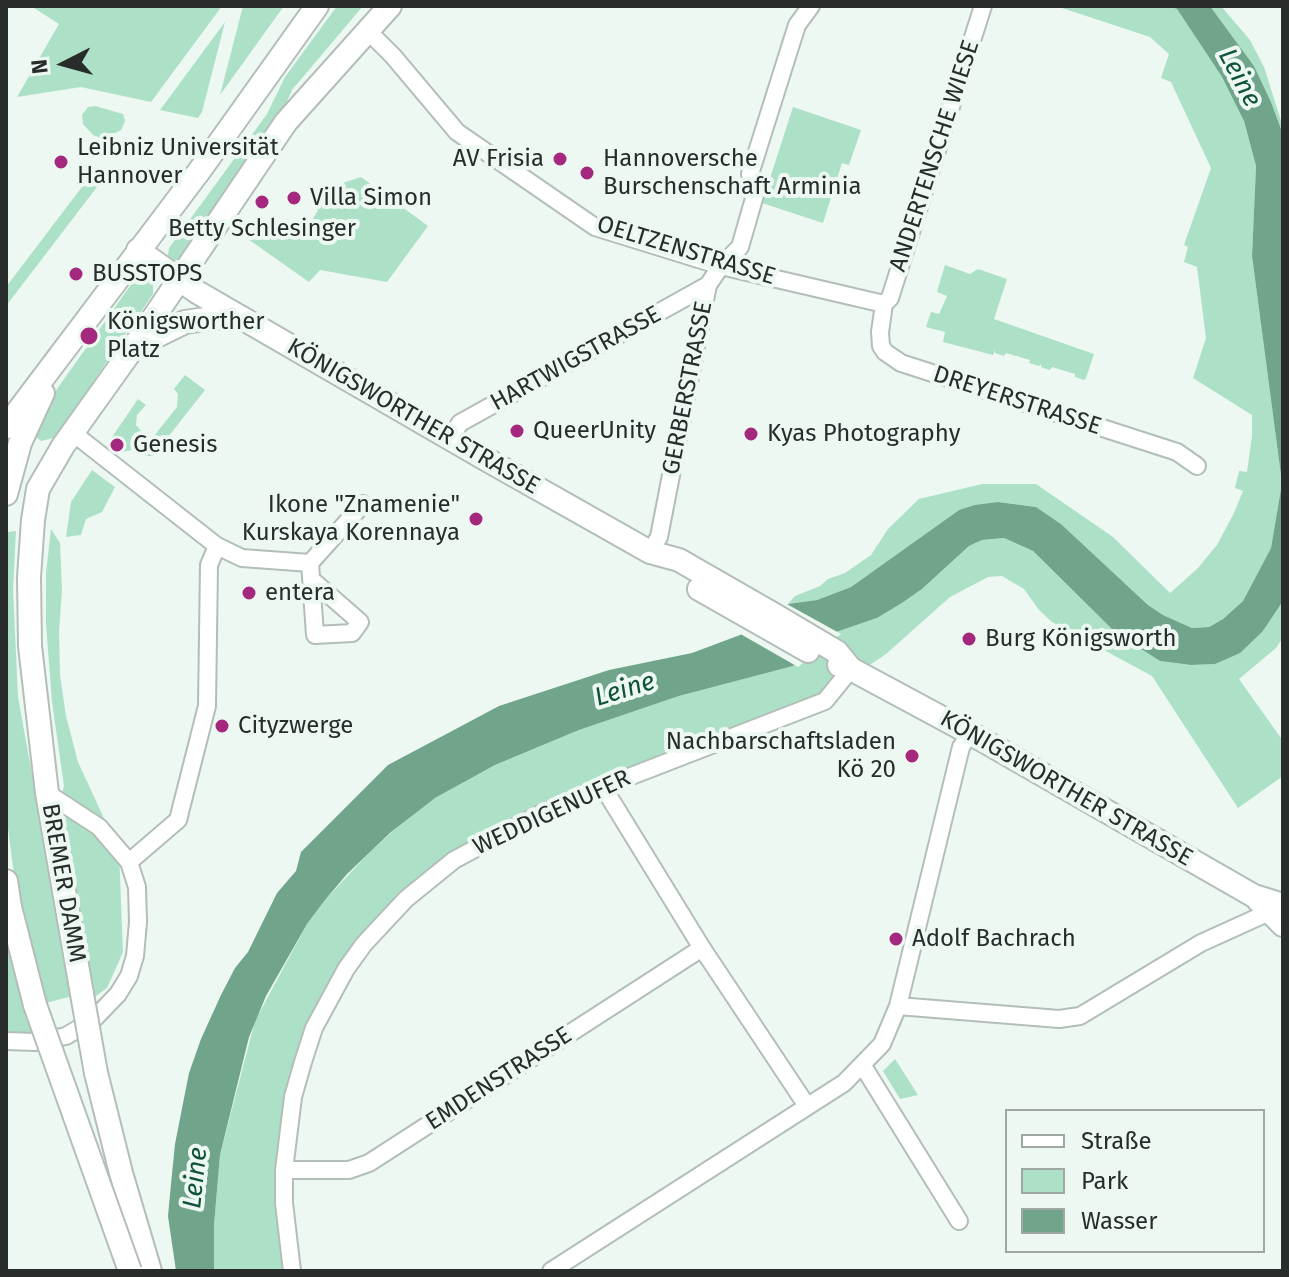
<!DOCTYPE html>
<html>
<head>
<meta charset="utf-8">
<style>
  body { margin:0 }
  #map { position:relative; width:1289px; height:1277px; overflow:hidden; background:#ecf8f1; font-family:"Fira Sans",sans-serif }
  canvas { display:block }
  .frame { position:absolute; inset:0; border:8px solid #282d2b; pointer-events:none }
  .legend { position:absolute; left:1005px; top:1109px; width:260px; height:144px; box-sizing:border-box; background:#ecf8f1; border:2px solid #9ea7a2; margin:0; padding:10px 14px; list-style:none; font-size:24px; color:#282d2b }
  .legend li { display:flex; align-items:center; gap:16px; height:40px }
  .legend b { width:40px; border:2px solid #9ea7a2 }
  .north { position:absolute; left:24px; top:24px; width:80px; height:80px; -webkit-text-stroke:6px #ecf8f1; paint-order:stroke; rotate:264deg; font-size:22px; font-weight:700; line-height:32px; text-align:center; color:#282d2b }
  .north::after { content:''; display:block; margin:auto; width:28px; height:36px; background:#282d2b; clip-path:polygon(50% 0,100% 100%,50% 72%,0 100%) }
</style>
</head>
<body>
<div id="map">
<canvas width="1289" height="1277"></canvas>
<div class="frame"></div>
<ul class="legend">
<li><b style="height:10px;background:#fff"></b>Straße</li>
<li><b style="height:22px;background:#ade1c7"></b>Park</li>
<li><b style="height:22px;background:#70a48b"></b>Wasser</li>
</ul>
<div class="north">N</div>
</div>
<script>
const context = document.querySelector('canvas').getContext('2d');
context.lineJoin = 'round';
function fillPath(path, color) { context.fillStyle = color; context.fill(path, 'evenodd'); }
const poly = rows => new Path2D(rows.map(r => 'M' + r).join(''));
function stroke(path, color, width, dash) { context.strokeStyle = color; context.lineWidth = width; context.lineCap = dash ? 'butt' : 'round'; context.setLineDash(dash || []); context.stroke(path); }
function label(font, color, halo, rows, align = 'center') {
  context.font = font + ' "Fira Sans",sans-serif'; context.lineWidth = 8; context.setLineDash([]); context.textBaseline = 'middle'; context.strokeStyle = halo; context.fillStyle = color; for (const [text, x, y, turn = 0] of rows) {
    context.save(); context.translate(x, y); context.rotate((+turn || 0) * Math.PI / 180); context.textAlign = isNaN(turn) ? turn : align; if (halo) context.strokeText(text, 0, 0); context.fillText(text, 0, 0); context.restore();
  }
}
const green = poly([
  [31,6,222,6,151,102,81,87,17,97,59,24],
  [243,6,284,6,220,95],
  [337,6,363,6,292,90,283,110,175,263,171,264,167,261,169,248,267,114,285,77],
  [1056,6,1168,6,1177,9,1222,77,1244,121,1256,166,1252,256,1282,483,1271,548,1243,601,1223,619,1209,627,1192,628,1163,615,1148,605,1061,524,1036,507,998,502,959,510,851,587,817,600,788,604,795,596,820,586,828,579,845,573,871,555,888,529,919,499,982,484,1036,484,1113,537,1170,593,1197,569,1217,545,1234,513,1243,491,1235,488,1239,471,1247,472,1252,436,1252,415,1193,378,1206,338,1197,267,1184,262,1188,247,1184,245,1211,168,1171,82,1161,78,1169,54,1150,37],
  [1210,6,1221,6,1250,40,1264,67,1283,127,1283,166,1281,129,1271,102,1254,66],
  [225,22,202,112,198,118,160,110],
  [95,106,123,114,125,121,121,130,104,139,93,135,83,124,82,115,88,107],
  [793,107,861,130,849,165,842,163,823,223,762,203],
  [91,175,100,183,6,306,6,287],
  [361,177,428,226,387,282,320,270,309,282,248,239,254,229,265,236,269,230,280,237,282,233,293,239,298,231,304,234,318,210,312,205,321,190],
  [945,265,970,274,978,269,1007,279,994,319,1094,354,1086,378,1084,380,1075,377,1075,374,1052,367,1050,370,1041,367,1041,364,1039,366,1029,363,1030,360,1006,353,1004,356,995,353,995,350,993,355,943,342,945,332,926,327,931,312,939,314,947,296,937,292],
  [144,276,153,283,153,294,58,433,53,438,41,441,36,437,35,429,57,389,135,279],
  [185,375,205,390,153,456,148,456,142,451,177,407,178,394,174,389],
  [138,399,146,405,137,415,136,425,145,435,132,450,117,453,112,449,110,440],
  [92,470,115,487,102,512,86,519,81,535,66,537,71,502],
  [51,529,60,543,62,591,59,631,60,675,66,716,78,762,119,851,123,952,107,988,92,999,57,811,64,786,52,702,46,624,46,573],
  [16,531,13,589,18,697,72,996,46,1003,15,882,6,813,6,548,8,532],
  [1004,538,1033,551,1116,633,1160,661,1191,665,1215,664,1263,631,1283,601,1283,638,1276,648,1239,679,1283,741,1283,776,1238,808,1152,676,1052,622,1039,610,1024,589,1002,576,988,577,950,597,886,654,830,692,569,795,406,899,330,997,287,1137,292,1271,214,1271,214,1225,220,1155,255,1021,307,924,325,900,366,856,411,814,435,798,495,765,579,730,679,696,793,666,836,632,877,618,902,603,922,589,969,546,982,540],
  [6,939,24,1008,35,1042,6,1041],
  [895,1059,918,1095,900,1099,883,1071]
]);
const water = poly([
  [1168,6,1210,6,1254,66,1271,102,1281,129,1283,166,1283,601,1263,631,1240,653,1215,664,1191,665,1160,661,1116,633,1033,551,1004,538,982,540,969,546,922,589,902,603,877,618,836,632,793,666,679,696,579,730,495,765,435,798,391,832,347,874,325,900,307,924,266,996,249,1037,220,1155,214,1225,214,1271,176,1271,168,1216,171,1184,175,1144,189,1073,201,1039,221,995,235,968,248,952,277,893,296,871,301,852,388,765,499,706,609,670,692,653,740,635,788,604,817,600,851,587,959,510,975,505,998,502,1036,507,1061,524,1148,605,1163,615,1192,628,1209,627,1223,619,1243,601,1271,548,1282,483,1252,256,1256,166,1244,121,1222,77,1177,9]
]);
const pier = poly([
  [785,603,841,634,798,667,737,632]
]);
const street = poly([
  [983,6,890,298,884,304,880,332,881,346,885,352,901,363,1177,452,1197,466],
  [367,30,393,56,457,132,595,227,721,266,884,304],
  [73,433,217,546,242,558,310,563,363,504],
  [450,439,460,423,708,285],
  [650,552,659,537,708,285,721,266,740,247,755,195,750,174,797,25,811,6],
  [310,563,315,635,352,633,360,622,312,580],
  [603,787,702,948,807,1106],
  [129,862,178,820,207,706,209,565,217,546],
  [898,1006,1059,1019,1080,1016,1201,943,1276,909],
  [6,1041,35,1042,66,1036,93,1020,118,994,129,976,135,956,138,922,137,887,129,862,99,827,47,793],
  [863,1066,959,1221],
  [284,1170,349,1170,369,1163,702,948],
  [292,1271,284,1203,284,1170,293,1097,303,1062,314,1028,346,969,364,944,406,899,454,860,536,816,603,787,825,701,851,669],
  [551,1271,844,1083,882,1044,898,1006,961,747,970,733]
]);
const secondary = poly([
  [138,250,197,292,482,457,650,552,679,560,773,614,837,652,851,669],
  [138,345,185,322,213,318,242,318],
  [6,427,200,170,317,6],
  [6,494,20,443,43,393],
  [699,589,808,651],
  [839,665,851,669,970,733,1254,896,1283,905],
  [6,881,10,907,35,1005],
  [1258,900,1283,925],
  [82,994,47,793,30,646,29,577,33,520,38,489,63,446,133,348,286,122,390,6],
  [96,1073,121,1173,150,1271]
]);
const secondaryBridge = poly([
  [82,994,96,1073],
  [35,1005,130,1271]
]);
const markers = [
  [560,159,8,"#a3287e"],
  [61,162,8,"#a3287e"],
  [587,173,8,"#a3287e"],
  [294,198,8,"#a3287e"],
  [262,202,8,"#a3287e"],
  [76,274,8,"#a3287e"],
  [89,336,10,"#a3287e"],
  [517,431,8,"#a3287e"],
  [751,434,8,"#a3287e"],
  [117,445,8,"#a3287e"],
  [476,519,8,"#a3287e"],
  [249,593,8,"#a3287e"],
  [969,639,8,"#a3287e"],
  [222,726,8,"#a3287e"],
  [912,756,8,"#a3287e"],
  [896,939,8,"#a3287e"]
];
const poiNames = [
  ["Leibniz Universität",77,148],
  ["Hannover",77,176],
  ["AV Frisia",544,159,"right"],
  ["Hannoversche",603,159],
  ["Burschenschaft Arminia",603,187],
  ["Villa Simon",310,198],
  ["Betty Schlesinger",262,229,"center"],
  ["BUSSTOPS",92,274],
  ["Königsworther",107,322],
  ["Platz",107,350],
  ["QueerUnity",533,431],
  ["Kyas Photography",767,434],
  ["Genesis",133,445],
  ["Ikone \"Znamenie\"",460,505,"right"],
  ["Kurskaya Korennaya",460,533,"right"],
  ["entera",265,593],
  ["Burg Königsworth",985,639],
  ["Cityzwerge",238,726],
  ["Nachbarschaftsladen",896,742,"right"],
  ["Kö 20",896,770,"right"],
  ["Adolf Bachrach",912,939]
];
const streetNames = [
  ["ANDERTENSCHE WIESE",935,156,-72],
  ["OELTZENSTRASSE",686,251,17],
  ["HARTWIGSTRASSE",576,359,-29],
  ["GERBERSTRASSE",688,388,-79],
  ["DREYERSTRASSE",1017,401,18],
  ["KÖNIGSWORTHER STRASSE",413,417,30],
  ["KÖNIGSWORTHER STRASSE",1066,789,30],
  ["WEDDIGENUFER",552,813,-25],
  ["BREMER DAMM",63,883,80],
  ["EMDENSTRASSE",499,1079,-33]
];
const waterNames = [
  ["Leine",1239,78,62],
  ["Leine",625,690,-17],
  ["Leine",196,1178,-84]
];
fillPath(green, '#ade1c7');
fillPath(water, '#70a48b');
fillPath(pier, '#ecf8f1');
stroke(street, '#b3beb8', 20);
stroke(secondary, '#b3beb8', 26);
stroke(street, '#fff', 16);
stroke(secondary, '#fff', 22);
stroke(secondaryBridge, '#b3beb8', 26, []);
stroke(secondaryBridge, '#fff', 22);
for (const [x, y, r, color] of markers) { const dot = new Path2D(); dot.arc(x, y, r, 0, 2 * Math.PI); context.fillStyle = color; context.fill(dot); stroke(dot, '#ecf8f1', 3); }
label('24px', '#282d2b', '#ecf8f1', poiNames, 'left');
label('24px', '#282d2b', '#ecf8f1', streetNames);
label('italic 26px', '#0f5239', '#ecf8f1', waterNames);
</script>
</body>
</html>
